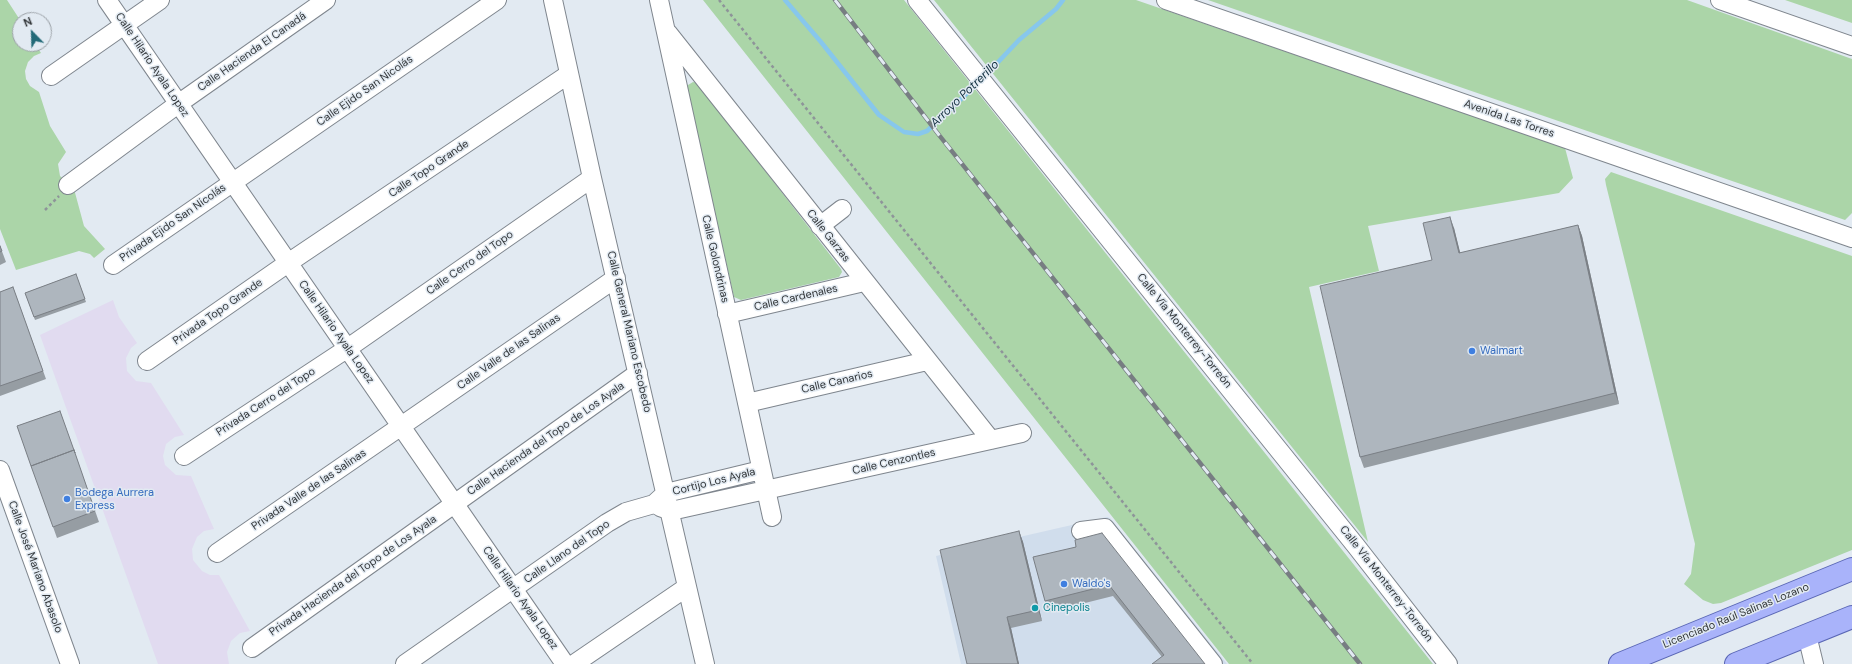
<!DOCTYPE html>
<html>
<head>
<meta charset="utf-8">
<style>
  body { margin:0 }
  #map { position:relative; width:1852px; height:664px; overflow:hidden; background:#e2eaf2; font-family:"DM Sans",sans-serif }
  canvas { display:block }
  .north { position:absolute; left:12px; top:12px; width:40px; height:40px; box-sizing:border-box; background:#e2eaf2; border:1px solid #9ca2a8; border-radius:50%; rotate:337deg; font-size:11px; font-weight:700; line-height:16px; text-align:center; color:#33373a }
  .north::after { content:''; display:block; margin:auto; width:14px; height:18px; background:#236a78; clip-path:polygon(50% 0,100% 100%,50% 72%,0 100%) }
</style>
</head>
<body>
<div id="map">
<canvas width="1852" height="664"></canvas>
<div class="north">N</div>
</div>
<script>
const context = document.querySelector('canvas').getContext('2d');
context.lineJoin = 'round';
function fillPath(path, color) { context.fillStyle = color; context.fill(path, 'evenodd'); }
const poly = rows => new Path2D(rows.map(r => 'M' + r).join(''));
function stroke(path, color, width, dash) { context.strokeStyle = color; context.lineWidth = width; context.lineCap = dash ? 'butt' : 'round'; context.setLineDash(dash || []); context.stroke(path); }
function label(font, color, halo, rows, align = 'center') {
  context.font = font + ' "DM Sans",sans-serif'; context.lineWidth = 3; context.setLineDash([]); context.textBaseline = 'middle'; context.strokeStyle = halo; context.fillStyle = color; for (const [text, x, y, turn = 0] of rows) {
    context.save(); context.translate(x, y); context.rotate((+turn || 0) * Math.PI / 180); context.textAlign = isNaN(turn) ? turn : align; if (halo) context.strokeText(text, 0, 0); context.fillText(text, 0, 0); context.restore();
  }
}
const built = poly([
  [1107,517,1110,518,1227,664,961,664,936,556]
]);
const education = poly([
  [113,300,119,317,137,343,131,348,126,358,127,371,136,381,151,383,184,435,175,437,166,444,163,456,165,465,176,475,191,476,214,529,204,531,197,537,192,549,193,560,202,571,210,575,219,575,250,631,240,633,231,641,227,652,229,664,158,664,40,335]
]);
const green = poly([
  [0,0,7,0,20,20,20,44,35,44,41,53,34,56,28,62,25,71,26,79,30,86,39,92,50,126,66,152,58,164,60,176,74,189,84,226,105,249,94,258,90,254,79,251,16,270,0,229],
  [703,0,904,0,1433,664,1229,664],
  [934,0,1136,0,1565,148,1573,178,1559,193,1368,226,1379,271,1309,287,1368,542],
  [1208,0,1687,0,1852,59,1852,213,1845,220],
  [1785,0,1852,0,1852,23],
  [693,82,698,83,701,88,841,269,842,272,839,277,741,300,734,297,687,90,688,85],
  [1611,172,1852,256,1852,550,1721,603,1713,604,1703,600,1684,584,1691,574,1695,544,1606,185,1605,179]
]);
const stream = poly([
  [785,0,821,42,879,115,904,132,918,134,927,131,979,82],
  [984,77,1019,40,1056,9,1063,0]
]);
const path = poly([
  [719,0,1253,664],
  [45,210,59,196]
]);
const minor = poly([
  [107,0,565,664],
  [553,0,592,178,705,664],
  [659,0,772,517],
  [917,0,1356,546,1448,664],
  [1166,0,1852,238],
  [1720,0,1852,46],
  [668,33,991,440],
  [51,76,160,0],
  [68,185,178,104,326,0],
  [820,226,842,209],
  [113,265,497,0],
  [727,314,864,282],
  [147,361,288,263,569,74],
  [747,403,927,361],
  [184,456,348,348,592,178],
  [0,470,70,664],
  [660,507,671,511,1022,433],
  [1081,531,1105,528,1213,664],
  [217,553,616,278],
  [1807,635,1814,664],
  [252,648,638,373],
  [405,664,607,523,626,512,654,504,666,493,761,470],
  [574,664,687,587]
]);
const major = poly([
  [1620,664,1852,569],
  [1736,664,1852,617]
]);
const rail = poly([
  [835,0,939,135,1360,664]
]);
const wall = poly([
  [1578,225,1582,236,1619,404,1364,468,1360,457,1454,228,1460,253],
  [0,246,6,262,0,265],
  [76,274,86,302,35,320,25,293],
  [13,287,46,379,0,396,0,292],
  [60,411,99,522,57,538,17,426],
  [1019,531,1023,542,1042,621,1011,628,1019,664,967,664],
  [1076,547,1205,664,1162,657,1113,596,1049,612,1045,601]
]);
const shadedWall = poly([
  [1450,217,1454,228,1463,264,1459,253],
  [1578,225,1582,236,1619,404,1615,393],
  [1019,531,1023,542,1042,621,1038,610],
  [1007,617,1011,628,1019,664,1018,664]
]);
const building = poly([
  [1450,217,1459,253,1578,225,1615,393,1360,457,1320,286,1432,260,1423,223,1450,217],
  [0,246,2,251,0,252,0,246],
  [76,274,85,299,34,317,25,293,76,274],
  [13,287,43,371,0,386,0,292,13,287],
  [60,411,75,453,74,450,31,466,17,426,60,411],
  [74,450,95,511,53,527,31,466,74,450],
  [1019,531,1038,610,1007,617,1018,664,967,664,940,550,1019,531],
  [1102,533,1205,664,1152,664,1164,655,1109,585,1045,601,1033,557,1076,547,1075,540,1102,533]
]);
const markers = [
  [1472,351,4,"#3f7fe0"],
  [67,499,4,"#3f7fe0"],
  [1064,584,4,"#3f7fe0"],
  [1035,608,4,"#0f9aa8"]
];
const streetNames = [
  ["Calle Hacienda El Canadá",252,52,-35],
  ["Calle Hilario Ayala Lopez",152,65,56],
  ["Calle Ejido San Nicolás",365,91,-35],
  ["Avenida Las Torres",1509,119,19],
  ["Calle Topo Grande",429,169,-34],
  ["Privada Ejido San Nicolás",173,223,-35],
  ["Calle Garzas",828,236,52],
  ["Calle Golondrinas",715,259,77],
  ["Calle Cerro del Topo",470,263,-35],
  ["Calle Cardenales",796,298,-13],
  ["Privada Topo Grande",218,312,-35],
  ["Calle Vía Monterrey-Torreón",1184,331,51],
  ["Calle Hilario Ayala Lopez",336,332,55],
  ["Calle General Mariano Escobedo",629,332,77],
  ["Calle Valle de las Salinas",509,352,-35],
  ["Calle Canarios",837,382,-13],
  ["Privada Cerro del Topo",266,402,-33],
  ["Calle Hacienda del Topo de Los Ayala",546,439,-35],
  ["Calle Cenzontles",894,462,-13],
  ["Cortijo Los Ayala",714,482,-14],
  ["Privada Valle de las Salinas",309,490,-34],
  ["Calle Llano del Topo",567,552,-35],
  ["Calle José Mariano Abasolo",35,567,70],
  ["Privada Hacienda del Topo de Los Ayala",353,576,-35],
  ["Calle Vía Monterrey-Torreón",1386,584,52],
  ["Calle Hilario Ayala Lopez",520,598,55],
  ["Licenciado Raúl Salinas Lozano",1736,616,-22]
];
const shopNames = [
  ["Walmart",1480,351],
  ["Bodega Aurrera",75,493],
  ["Express",75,506],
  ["Waldo's",1072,584]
];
const cultureNames = [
  ["Cinepolis",1043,608]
];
const waterNames = [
  ["Arroyo Potrerillo",965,94,-44]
];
fillPath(built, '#d0ddec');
fillPath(education, '#e1dbf0');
fillPath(green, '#abd5a8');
stroke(stream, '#87c7ec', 4.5);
stroke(minor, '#7f868e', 20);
stroke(major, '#5a67b5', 24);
stroke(path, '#8e9499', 2.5, [3, 3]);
stroke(minor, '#fff', 18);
stroke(major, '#a9b3fa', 22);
stroke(rail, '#777d82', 4.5);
stroke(rail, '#e2eaf2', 3, [9]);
fillPath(wall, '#969da3');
fillPath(shadedWall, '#7a7f85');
fillPath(building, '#aeb6be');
stroke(building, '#7a7f85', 1);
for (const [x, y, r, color] of markers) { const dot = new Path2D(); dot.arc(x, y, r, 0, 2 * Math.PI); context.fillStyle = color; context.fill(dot); stroke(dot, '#e2eaf2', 1.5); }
label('11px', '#33373a', '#e2eaf2', streetNames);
label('11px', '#366cbe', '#e2eaf2', shopNames, 'left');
label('11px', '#0d838f', '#e2eaf2', cultureNames, 'left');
label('italic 12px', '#123040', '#e2eaf2', waterNames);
</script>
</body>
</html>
